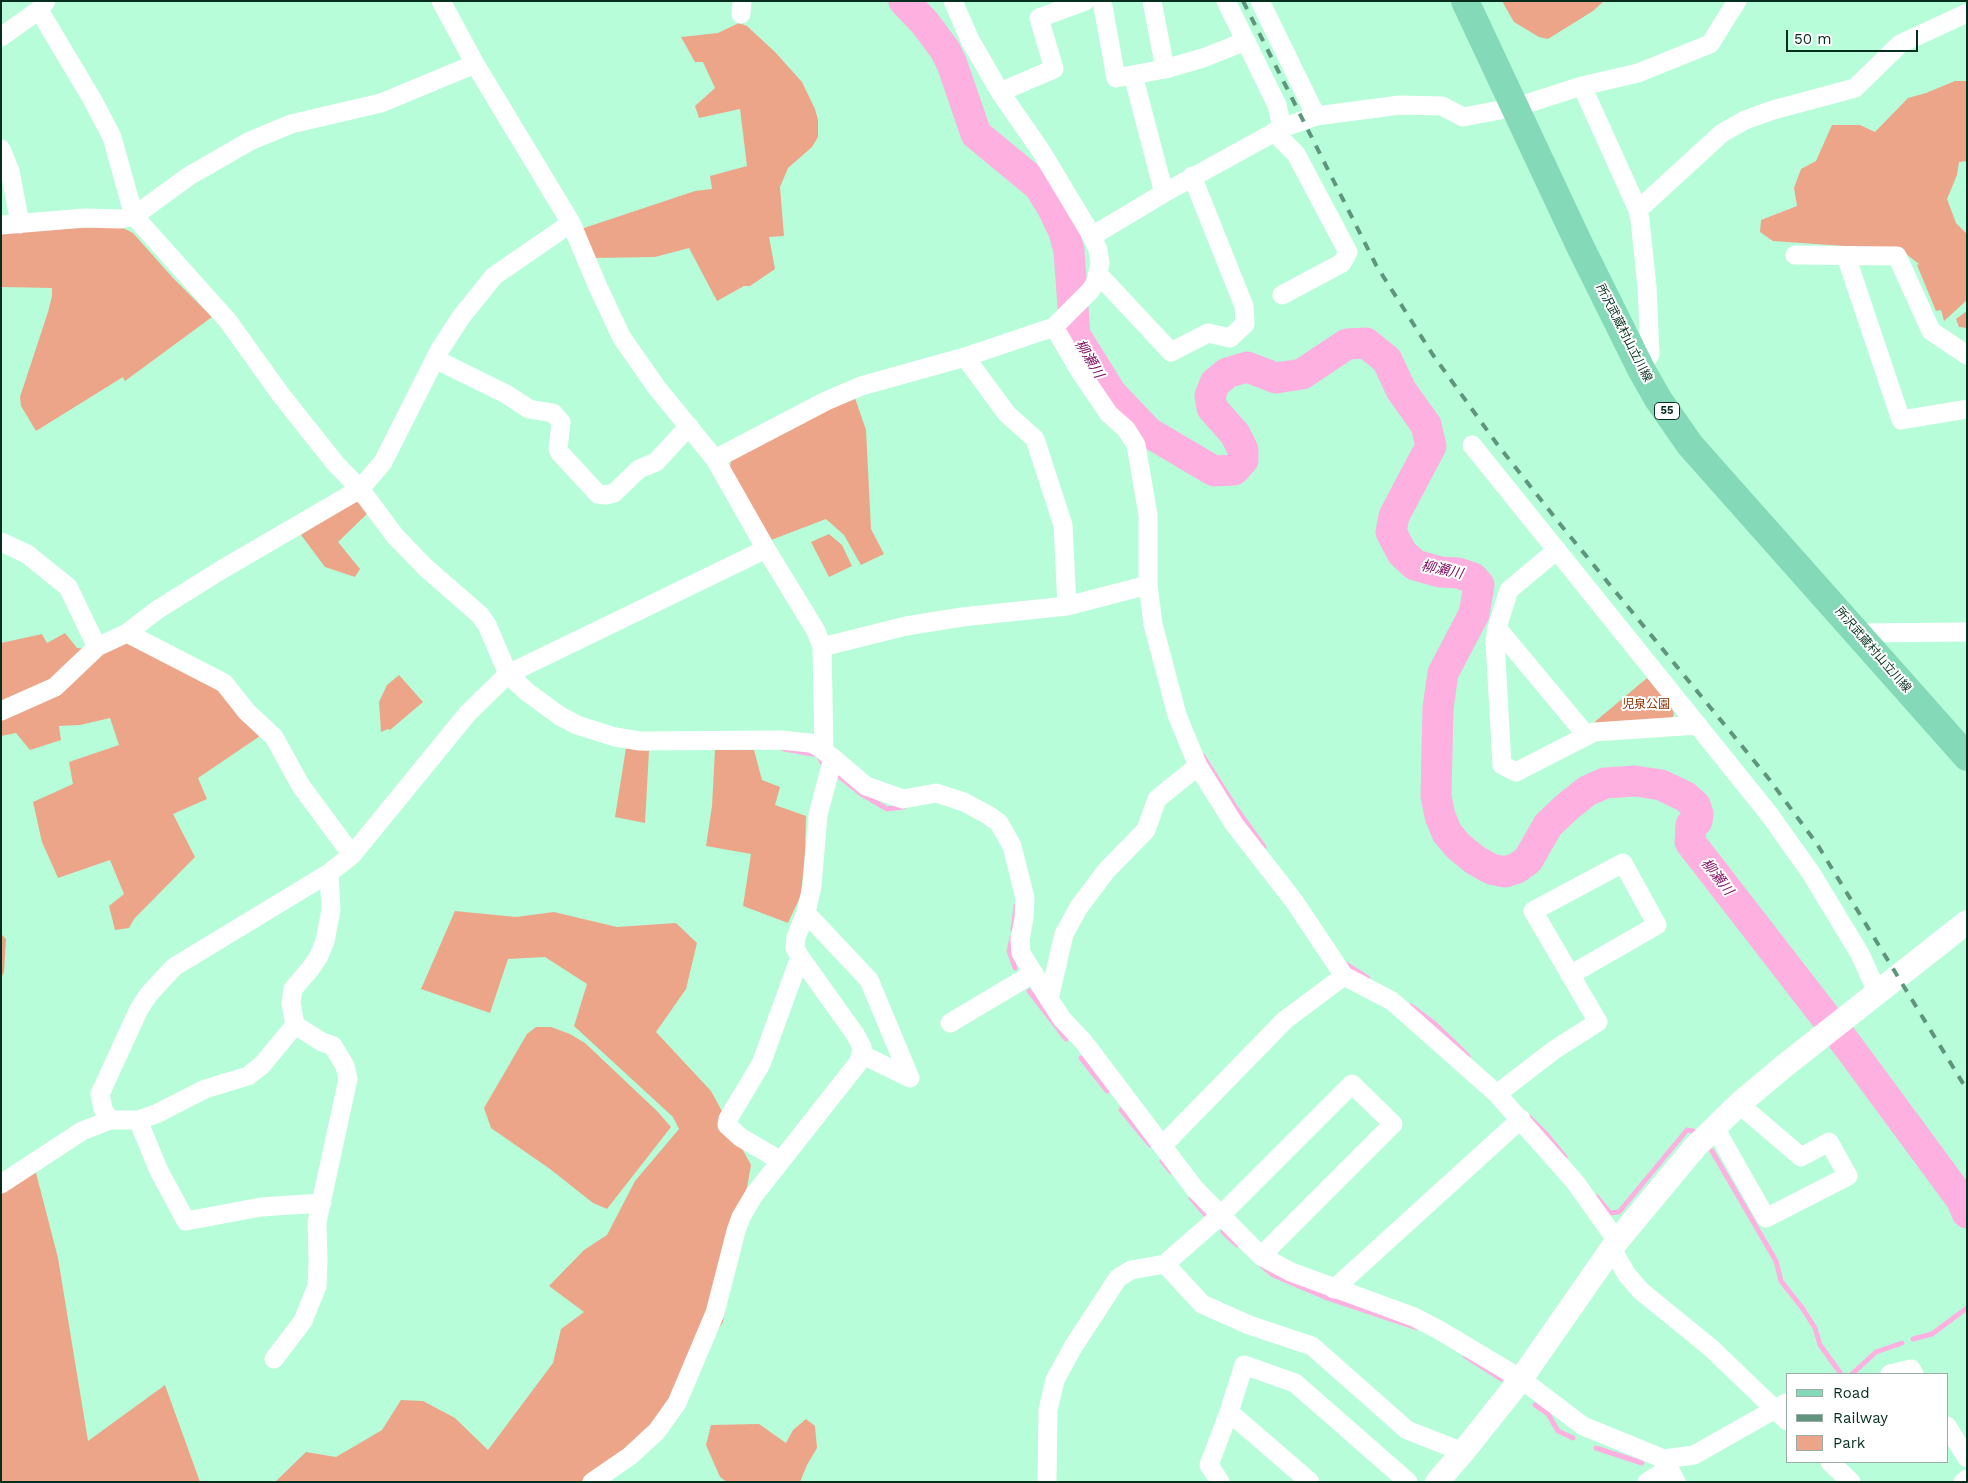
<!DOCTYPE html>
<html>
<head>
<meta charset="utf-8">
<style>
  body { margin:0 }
  #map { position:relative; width:1968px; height:1483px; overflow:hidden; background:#b7fdda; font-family:"Work Sans",sans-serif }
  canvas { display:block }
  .frame { position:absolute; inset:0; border:2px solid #062e1e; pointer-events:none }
  .legend { position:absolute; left:1786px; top:1373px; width:162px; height:90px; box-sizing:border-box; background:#fff; border:1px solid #9baba5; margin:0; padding:6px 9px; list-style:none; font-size:15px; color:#062e1e }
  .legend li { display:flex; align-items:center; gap:10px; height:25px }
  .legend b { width:25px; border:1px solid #9baba5 }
  .scale { position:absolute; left:1786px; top:30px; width:132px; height:22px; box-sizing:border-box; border:2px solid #062e1e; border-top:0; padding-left:6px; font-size:15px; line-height:18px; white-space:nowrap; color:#062e1e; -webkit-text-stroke:4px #fff; paint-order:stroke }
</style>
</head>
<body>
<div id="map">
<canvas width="1968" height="1483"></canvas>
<div class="frame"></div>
<ul class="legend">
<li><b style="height:6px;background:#83d9b8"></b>Road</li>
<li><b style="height:6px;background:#5e957c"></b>Railway</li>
<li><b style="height:14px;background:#eda589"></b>Park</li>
</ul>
<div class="scale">50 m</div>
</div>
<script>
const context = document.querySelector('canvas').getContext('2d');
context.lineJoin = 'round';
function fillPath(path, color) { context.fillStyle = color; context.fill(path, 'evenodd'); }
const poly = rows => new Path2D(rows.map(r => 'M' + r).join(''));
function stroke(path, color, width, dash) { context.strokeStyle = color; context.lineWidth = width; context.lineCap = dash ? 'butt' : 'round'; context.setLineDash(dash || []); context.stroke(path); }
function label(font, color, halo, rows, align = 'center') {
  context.font = font + ' "Work Sans","Noto Sans JP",sans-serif'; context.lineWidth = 4; context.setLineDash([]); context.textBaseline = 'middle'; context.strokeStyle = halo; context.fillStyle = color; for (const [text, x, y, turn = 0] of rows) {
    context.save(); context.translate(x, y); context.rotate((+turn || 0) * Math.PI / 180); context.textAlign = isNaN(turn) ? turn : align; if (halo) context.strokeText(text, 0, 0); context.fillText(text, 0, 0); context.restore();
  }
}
const green = poly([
  [1502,1,1604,1,1593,11,1548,39,1539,37,1514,22],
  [739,23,747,26,775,52,802,82,815,109,818,120,818,137,812,147,788,168,780,187,784,236,769,237,775,269,750,286,744,286,717,301,689,248,655,257,593,258,581,229,695,191,712,189,710,176,747,166,740,109,699,118,695,106,715,88,703,62,695,62,681,37,718,33],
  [1955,81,1967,81,1967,161,1959,162,1957,175,1947,199,1956,223,1967,234,1967,300,1944,321,1941,310,1936,311,1917,265,1919,264,1901,250,1773,241,1760,232,1761,220,1797,206,1794,188,1801,169,1816,161,1832,125,1860,125,1875,132,1908,98,1926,93],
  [119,226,133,233,173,278,212,317,125,381,123,377,36,431,21,406,20,397,48,312,52,296,52,288,1,287,1,231],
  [1967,311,1967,328,1959,327,1956,319],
  [854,395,866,430,871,529,884,554,861,565,844,535,826,519,771,540,730,468,731,459],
  [354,501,359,503,368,513,338,542,360,569,355,577,325,567,301,535],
  [829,534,842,545,852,566,829,577,811,542],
  [65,633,77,648,99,649,127,635,217,678,263,734,198,778,207,799,173,814,195,857,134,919,129,928,115,930,109,906,124,894,110,860,58,878,42,842,33,802,73,784,69,762,119,745,110,718,80,725,59,726,61,740,30,750,16,733,1,736,1,643,42,634,47,643],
  [399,675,423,702,390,730,388,729,381,732,379,702,387,685],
  [1647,678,1672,708,1674,714,1672,719,1591,725],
  [626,748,649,751,645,823,615,817],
  [715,750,754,750,762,780,780,787,775,805,806,816,805,852,801,895,788,923,743,906,751,854,706,846,712,806],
  [455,911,516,917,554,912,617,927,676,923,697,943,686,989,656,1032,711,1091,751,1165,723,1322,647,1435,581,1482,275,1482,306,1452,336,1457,382,1430,401,1400,423,1401,455,1418,488,1450,553,1363,561,1329,584,1312,549,1286,584,1250,607,1235,635,1181,679,1129,673,1117,574,1026,587,984,545,957,508,959,490,1013,421,989],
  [1,934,6,939,4,972,1,978],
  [536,1027,551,1027,570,1034,585,1043,657,1111,671,1127,607,1209,593,1203,550,1169,491,1128,484,1108,527,1034],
  [35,1169,58,1258,88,1441,165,1385,200,1482,1,1482,1,1192],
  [806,1419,815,1426,817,1448,807,1465,800,1482,727,1482,720,1477,706,1445,711,1425,759,1424,786,1443,793,1430]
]);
const stream = poly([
  [784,749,818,755,824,766],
  [1203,756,1236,808,1264,847],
  [840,777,860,793,887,809,904,807],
  [1013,930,1016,906],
  [1012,938,1009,951,1015,968],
  [1346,964,1368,978],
  [1029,991,1066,1039],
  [1411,1006,1435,1024,1468,1056],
  [1081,1058,1107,1091],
  [1121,1110,1150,1145],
  [1529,1117,1547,1135,1565,1157],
  [1712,1151,1776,1261,1781,1281,1803,1309,1815,1328,1820,1345,1841,1374],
  [1162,1161,1171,1172],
  [1597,1197,1610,1213,1619,1212,1687,1130,1693,1131],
  [1191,1198,1206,1215],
  [1223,1232,1237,1245],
  [1261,1265,1273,1275,1327,1298,1417,1328],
  [1913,1339,1932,1334,1967,1308],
  [1465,1356,1501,1379],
  [1852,1374,1876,1352,1902,1343],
  [1535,1405,1548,1414,1558,1431,1573,1438],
  [1596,1448,1642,1463]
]);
const river = poly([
  [904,1,925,23,945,50,952,64,976,134,1039,186,1052,207,1064,232,1069,251,1075,335,1111,393,1148,432,1214,471,1234,470,1243,460,1243,450,1235,434,1212,408,1210,396,1215,383,1227,373,1247,367,1276,378,1302,374,1347,344,1366,343,1387,360,1401,390,1426,425,1431,446,1394,516,1391,532,1402,553,1415,565,1440,572,1458,573,1473,578,1479,585,1474,614,1443,673,1438,708,1436,796,1440,816,1447,833,1458,846,1475,860,1491,869,1505,872,1517,868,1528,860,1548,825,1567,807,1587,791,1605,783,1635,781,1661,785,1686,797,1695,805,1698,814,1697,821,1691,825,1690,842,1848,1046,1961,1199,1967,1213]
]);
const minor = poly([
  [441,1,475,64,571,223,598,287,622,338,657,388,715,459,766,549,816,631,822,647,824,750],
  [953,1,970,40,1000,92,1041,151,1092,236],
  [1102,1,1116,78,1165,69,1203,58,1246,41],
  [1152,1,1165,69],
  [1226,1,1277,105,1282,128],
  [1260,1,1316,116],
  [39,10,92,99,112,137,134,216,228,321,281,395,335,463,360,489,395,536,426,568,480,615,487,625,508,674,527,692,560,716,577,725,615,737,640,741,781,740,810,743,817,746,833,758,866,786,903,799,936,793,964,802,988,815,999,823,1012,846,1025,898,1024,918,1020,940,1021,953,1049,999,1062,1019,1083,1041,1195,1189,1261,1256,1291,1272,1414,1317,1439,1330,1521,1379,1583,1426,1664,1459,1676,1482],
  [741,14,742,1],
  [1,37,39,10,46,1],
  [1133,75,1164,193],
  [1582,86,1638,210,1640,220,1647,287,1650,354,1641,369],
  [1000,92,1054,69,1039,18,1085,1],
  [1274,132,1296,154,1348,252,1342,263,1282,295],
  [1,149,10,171,20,224],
  [1638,210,1722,133,1745,120,1773,110,1855,88,1900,44,1967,13],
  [1,225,85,218,121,219,134,216,189,176,250,141,291,124,381,103,475,64],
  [1795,255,1897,256,1931,331,1967,355],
  [1846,256,1901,420,1967,409],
  [1099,275,1171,352,1208,333,1230,338,1245,324,1244,306,1192,176],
  [1054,327,1081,373,1109,414,1126,429,1136,445,1148,515,1148,585,1153,624,1177,715,1198,766,1234,824,1294,901,1344,976,1392,1001,1497,1094,1575,1182,1617,1241],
  [965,357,1007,414,1035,439,1063,525,1067,606],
  [435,359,506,394,529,409,553,413,561,422,558,449,560,453,598,494,606,495,614,493,639,469,656,462,689,426],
  [1472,445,1769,814,1811,873,1860,954,1878,994],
  [715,459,826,401,861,386,965,357,1054,327,1090,291,1096,282,1100,263,1098,250,1092,236,1164,193,1282,128,1316,116,1400,105,1442,106,1463,117,1516,107,1582,86,1638,73,1710,44,1737,1],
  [1,542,27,554,68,587,97,647],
  [1557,550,1509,590,1497,628,1495,641,1502,765,1516,772,1594,732,1698,725],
  [1497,628,1587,736],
  [127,633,224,683,247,712,274,737,301,786,352,855],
  [1858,633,1967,632],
  [822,647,906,626,962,617,1067,606,1148,585],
  [1,711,55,687,97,647,127,633,157,610,221,570,360,489,383,462,439,351,461,317,494,276,571,223],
  [806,913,869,980,910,1078,861,1054],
  [1049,999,1064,934,1079,907,1106,871,1146,830,1157,799,1198,766],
  [950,1023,1034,973],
  [1497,1094,1554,1050,1598,1022,1533,911,1623,863,1657,925,1570,975],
  [110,1120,103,1109,100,1094,139,1009,149,994,174,967,329,873,352,855,468,713,508,674,766,549],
  [138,1120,159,1171,186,1221,261,1207,322,1203],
  [1715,1128,1766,1218,1848,1176,1829,1142,1801,1157,1739,1104],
  [1162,1146,1285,1020,1344,976],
  [781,1161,740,1137,727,1125,728,1119,761,1064,800,957],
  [1,1184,82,1131,110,1120,138,1120,156,1114,205,1089,248,1076,262,1065,295,1025,291,1003,293,989,311,968,319,956,325,941,331,910,329,873],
  [1612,1249,1627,1275,1641,1291,1711,1348,1787,1421],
  [1165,1264,1202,1304,1249,1325,1312,1346,1407,1430,1463,1452],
  [1334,1289,1521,1119],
  [274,1359,303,1321,317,1286,318,1260,317,1222,348,1079,345,1066,333,1046,322,1042,295,1025],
  [1890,1374,1911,1369,1914,1374],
  [1229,1412,1310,1482],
  [1947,1426,1967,1458],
  [1664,1459,1694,1455,1786,1403],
  [1830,1462,1851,1482],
  [592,1482,630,1456,657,1431,677,1403,715,1313,736,1231,741,1217,754,1195,858,1063,861,1054,862,1047,855,1034,800,957,795,948,796,937,806,913,812,886,818,815,833,758],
  [1047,1482,1048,1410,1055,1380,1073,1347,1118,1278,1131,1270,1165,1264,1221,1215,1352,1084,1393,1124,1261,1256],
  [1220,1482,1209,1465,1229,1412,1244,1365,1295,1383,1408,1482],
  [1647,1482,1668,1469],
  [1963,1482,1967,1479]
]);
const tertiary = poly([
  [1437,1482,1463,1452,1521,1379,1617,1241,1696,1146,1739,1104,1783,1067,1967,922]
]);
const primary = poly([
  [1465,1,1579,244,1641,369,1658,399,1690,445,1967,757]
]);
const rail = poly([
  [1243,1,1376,265,1433,355,1497,444,1560,524,1769,779,1817,844,1967,1090]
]);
const shields = [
  [1667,411,25]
];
const shieldNames = [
  ["55",1667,411]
];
const streetNames = [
  ["所沢武蔵村山立川線",1624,333,63],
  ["所沢武蔵村山立川線",1873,650,49]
];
const parkNames = [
  ["児泉公園",1646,704]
];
const waterNames = [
  ["柳瀬川",1089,359,59],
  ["柳瀬川",1442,570,12],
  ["柳瀬川",1717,877,52]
];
fillPath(green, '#eda589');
stroke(stream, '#feb0e0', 5);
stroke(river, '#feb0e0', 31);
stroke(minor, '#fff', 19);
stroke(tertiary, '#fff', 24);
stroke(primary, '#83d9b8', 28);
stroke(rail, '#5e957c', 4, [9, 9]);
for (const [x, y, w] of shields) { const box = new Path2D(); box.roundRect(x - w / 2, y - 8.5, w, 17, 4); context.fillStyle = '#fff'; context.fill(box); stroke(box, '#062e1e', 1); }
label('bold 11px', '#062e1e', null, shieldNames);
label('12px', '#062e1e', '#fff', streetNames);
label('12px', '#8d3301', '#fff', parkNames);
label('italic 14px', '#821164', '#fff', waterNames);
</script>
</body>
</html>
